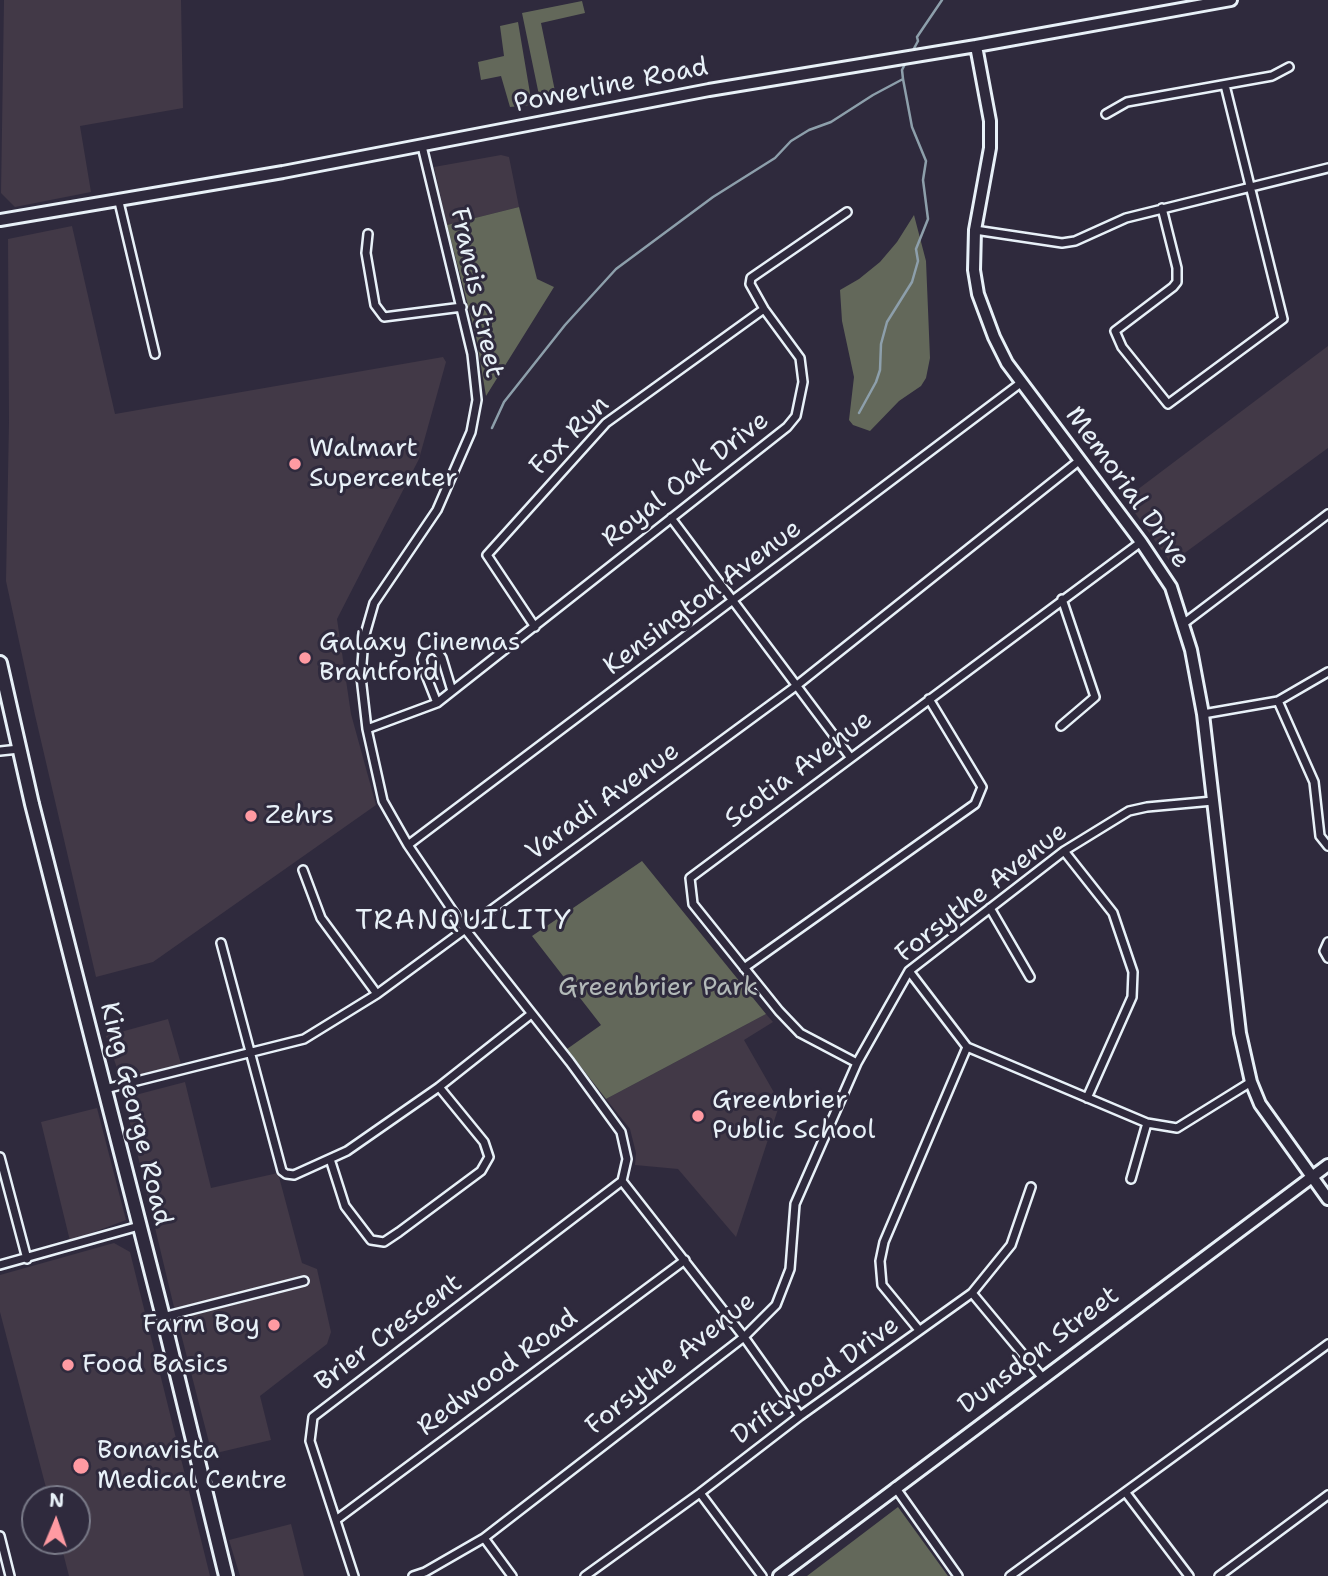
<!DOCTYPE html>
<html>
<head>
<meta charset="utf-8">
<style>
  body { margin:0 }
  #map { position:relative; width:1328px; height:1576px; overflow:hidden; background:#2f2a3d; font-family:"Shantell Sans",sans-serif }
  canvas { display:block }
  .north { position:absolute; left:21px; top:1485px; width:70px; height:70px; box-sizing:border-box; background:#2f2a3d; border:2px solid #797a88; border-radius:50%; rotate:2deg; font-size:19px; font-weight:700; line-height:28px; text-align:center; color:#e8f1f8 }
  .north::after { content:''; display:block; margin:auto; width:24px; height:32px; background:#ff9aa2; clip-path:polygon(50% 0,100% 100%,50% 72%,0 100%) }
</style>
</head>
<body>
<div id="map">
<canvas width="1328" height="1576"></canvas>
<div class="north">N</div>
</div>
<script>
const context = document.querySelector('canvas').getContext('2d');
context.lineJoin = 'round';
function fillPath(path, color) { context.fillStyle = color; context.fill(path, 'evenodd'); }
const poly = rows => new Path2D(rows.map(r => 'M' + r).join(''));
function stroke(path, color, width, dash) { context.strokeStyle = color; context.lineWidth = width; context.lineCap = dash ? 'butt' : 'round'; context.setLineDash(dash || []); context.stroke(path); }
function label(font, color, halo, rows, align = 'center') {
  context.font = font + ' "Shantell Sans",sans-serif'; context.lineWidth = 6; context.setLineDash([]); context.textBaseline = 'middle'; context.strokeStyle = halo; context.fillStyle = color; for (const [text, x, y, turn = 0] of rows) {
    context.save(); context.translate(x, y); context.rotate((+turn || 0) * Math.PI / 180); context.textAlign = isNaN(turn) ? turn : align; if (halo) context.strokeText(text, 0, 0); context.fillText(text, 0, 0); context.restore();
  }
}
const built = poly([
  [4,0,181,0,183,108,80,126,91,192,15,207,1,193],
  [501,155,509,157,519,207,447,225,434,167],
  [72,226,115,414,443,357,446,362,419,459,337,619,351,714,376,805,153,962,96,977,35,715,6,581,9,422,8,239],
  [1328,346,1328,448,1171,563,1125,499],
  [766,1014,773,1022,744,1040,780,1103,736,1237,678,1169,635,1165,636,1153,630,1129,606,1099],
  [168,1019,181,1064,121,1080,106,1036],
  [185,1082,211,1188,278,1173,302,1263,317,1269,331,1332,327,1344,260,1396,271,1440,212,1454,173,1303,124,1098],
  [97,1108,126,1220,70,1241,41,1122],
  [114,1243,130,1252,210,1576,69,1576,60,1541,77,1541,77,1499,49,1499,0,1312,0,1275],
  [291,1524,304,1576,240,1576,229,1540]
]);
const green = poly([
  [582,1,585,13,541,23,556,96,540,100,522,13],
  [518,22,532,105,510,107,501,76,481,80,478,62,504,56,500,26],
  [519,207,537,279,554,287,486,396,476,336,447,225],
  [914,215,926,261,930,358,926,378,921,386,899,401,870,431,853,425,849,420,854,377,842,321,840,290,859,279,880,262,897,242],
  [642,861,766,1014,606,1099,567,1049,601,1025,532,936],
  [898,1507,948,1576,807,1576]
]);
const stream = poly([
  [911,54,918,41,917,37,942,0],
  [859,413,876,382,880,370,881,344,887,322,912,282,918,261,916,249,928,219,923,180,926,161,912,127,903,79,902,70,906,62],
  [492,428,504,402,565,325,616,269,713,197,775,158,791,141,809,130,831,122,873,95,903,79]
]);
const street = poly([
  [1106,114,1127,102,1272,76,1289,67],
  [422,146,472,354,477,400,471,432,437,510,374,603,364,638,361,677,367,729,383,801,408,845,465,929,570,1062,621,1132,627,1159,622,1181],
  [119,202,155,354],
  [1162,208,1177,268,1177,282,1173,287,1115,331,1122,347,1168,404,1283,319,1225,85],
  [975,230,1062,243,1075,241,1126,218,1328,168],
  [368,234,366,253,375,305,384,317,462,307],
  [671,518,850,757],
  [1183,624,1328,514],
  [535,627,487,555,606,423,764,309],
  [1278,701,1314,782,1320,836,1328,846],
  [437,703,424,670,422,659,425,652,432,649,437,651,442,658,452,691],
  [1203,714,1278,701,1328,672],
  [1061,726,1095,697,1062,599],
  [367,729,437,703,787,427,796,416,803,382,800,358,764,309,750,284,751,278,847,212],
  [0,751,19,749],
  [408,845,1022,382],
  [1064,851,1113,913,1133,972,1132,997,1087,1098],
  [303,870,321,918,377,994],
  [990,908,1030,977],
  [1328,942,1324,951,1328,958],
  [221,943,282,1171,286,1174,294,1175,347,1151,439,1087,530,1015],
  [744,968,975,804,982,787,929,699],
  [909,971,967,1047,1147,1123,1177,1128,1251,1082],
  [857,1063,800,1033,779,1011,693,904,690,878,1141,542],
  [105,1089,304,1039,377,994,796,686,1080,460],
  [0,1157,27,1259],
  [330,1159,345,1206,371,1240,384,1242,399,1232,481,1171,489,1157,484,1142,439,1087],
  [1131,1179,1147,1123],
  [622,1181,744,1337,800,1416],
  [0,1265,139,1226],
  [972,1293,1042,1377],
  [163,1317,304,1281],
  [919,1330,882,1285,880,1261,884,1242,967,1047],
  [895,1487,958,1576],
  [700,1493,762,1576],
  [1126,1493,1189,1576],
  [336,1520,685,1260],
  [0,1536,10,1576],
  [484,1538,512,1576],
  [354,1576,310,1441,313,1417,622,1181],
  [413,1576,425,1572,484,1538,744,1337,776,1305,790,1269,795,1204,857,1063,909,971,1064,851,1129,811,1147,807,1213,801],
  [585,1576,700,1493,800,1416,972,1293,1011,1245,1031,1187],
  [1010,1576,1328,1344],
  [1219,1576,1328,1495]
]);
const secondary = poly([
  [976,46,990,121,990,148,975,230,974,270,978,294,994,337,1007,363,1141,542,1171,587,1191,650,1203,714,1240,1033,1251,1082,1260,1104,1328,1199],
  [0,220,283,172,709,90,976,46,1231,0],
  [779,1576,1328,1165]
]);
const primary = poly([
  [0,663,32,804,163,1317,226,1576]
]);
const markers = [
  [295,464,7,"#ff9aa2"],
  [305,658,7,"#ff9aa2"],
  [251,816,7,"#ff9aa2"],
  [698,1116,7,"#ff9aa2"],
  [274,1325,7,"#ff9aa2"],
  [68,1365,7,"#ff9aa2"],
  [81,1466,9,"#ff9aa2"]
];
const streetNames = [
  ["Powerline Road",611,86,-11],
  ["Francis Street",476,293,78],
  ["Fox Run",570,436,-45],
  ["Royal Oak Drive",686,480,-38],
  ["Memorial Drive",1127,488,54],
  ["Kensington Avenue",703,598,-37],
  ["Scotia Avenue",799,770,-37],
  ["Varadi Avenue",603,802,-36],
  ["Forsythe Avenue",982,893,-38],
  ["King George Road",135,1114,76],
  ["Brier Crescent",389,1333,-37],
  ["Dunsdon Street",1039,1351,-37],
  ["Forsythe Avenue",671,1364,-39],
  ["Redwood Road",498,1373,-37],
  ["Driftwood Drive",816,1381,-36]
];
const poiNames = [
  ["Walmart",309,449],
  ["Supercenter",309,479],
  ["Galaxy Cinemas",319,643],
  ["Brantford",319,673],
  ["Zehrs",265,816],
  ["Greenbrier",712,1101],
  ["Public School",712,1131],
  ["Farm Boy",260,1325,"right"],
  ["Food Basics",82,1365],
  ["Bonavista",97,1451],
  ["Medical Centre",97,1481]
];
const parkNames = [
  ["Greenbrier Park",658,988]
];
const neighbourhoodNames = [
  ["TRANQUILITY",464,922]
];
fillPath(built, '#423947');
fillPath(green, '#63685a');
stroke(stream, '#8d9fab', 2.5);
stroke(street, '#e8f1f8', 12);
stroke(secondary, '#e8f1f8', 16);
stroke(primary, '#e8f1f8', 18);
stroke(street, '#2f2a3d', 7);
stroke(secondary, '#2f2a3d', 10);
stroke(primary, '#2f2a3d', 12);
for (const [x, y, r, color] of markers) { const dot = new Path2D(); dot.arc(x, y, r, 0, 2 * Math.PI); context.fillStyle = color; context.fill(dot); stroke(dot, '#2f2a3d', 2.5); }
label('26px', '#e8f1f8', '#2f2a3d', streetNames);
label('26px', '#e8f1f8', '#2f2a3d', poiNames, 'left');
label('26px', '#b3bab9', '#2f2a3d', parkNames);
context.letterSpacing = '2px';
label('28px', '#e8f1f8', '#2f2a3d', neighbourhoodNames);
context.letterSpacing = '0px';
</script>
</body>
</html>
